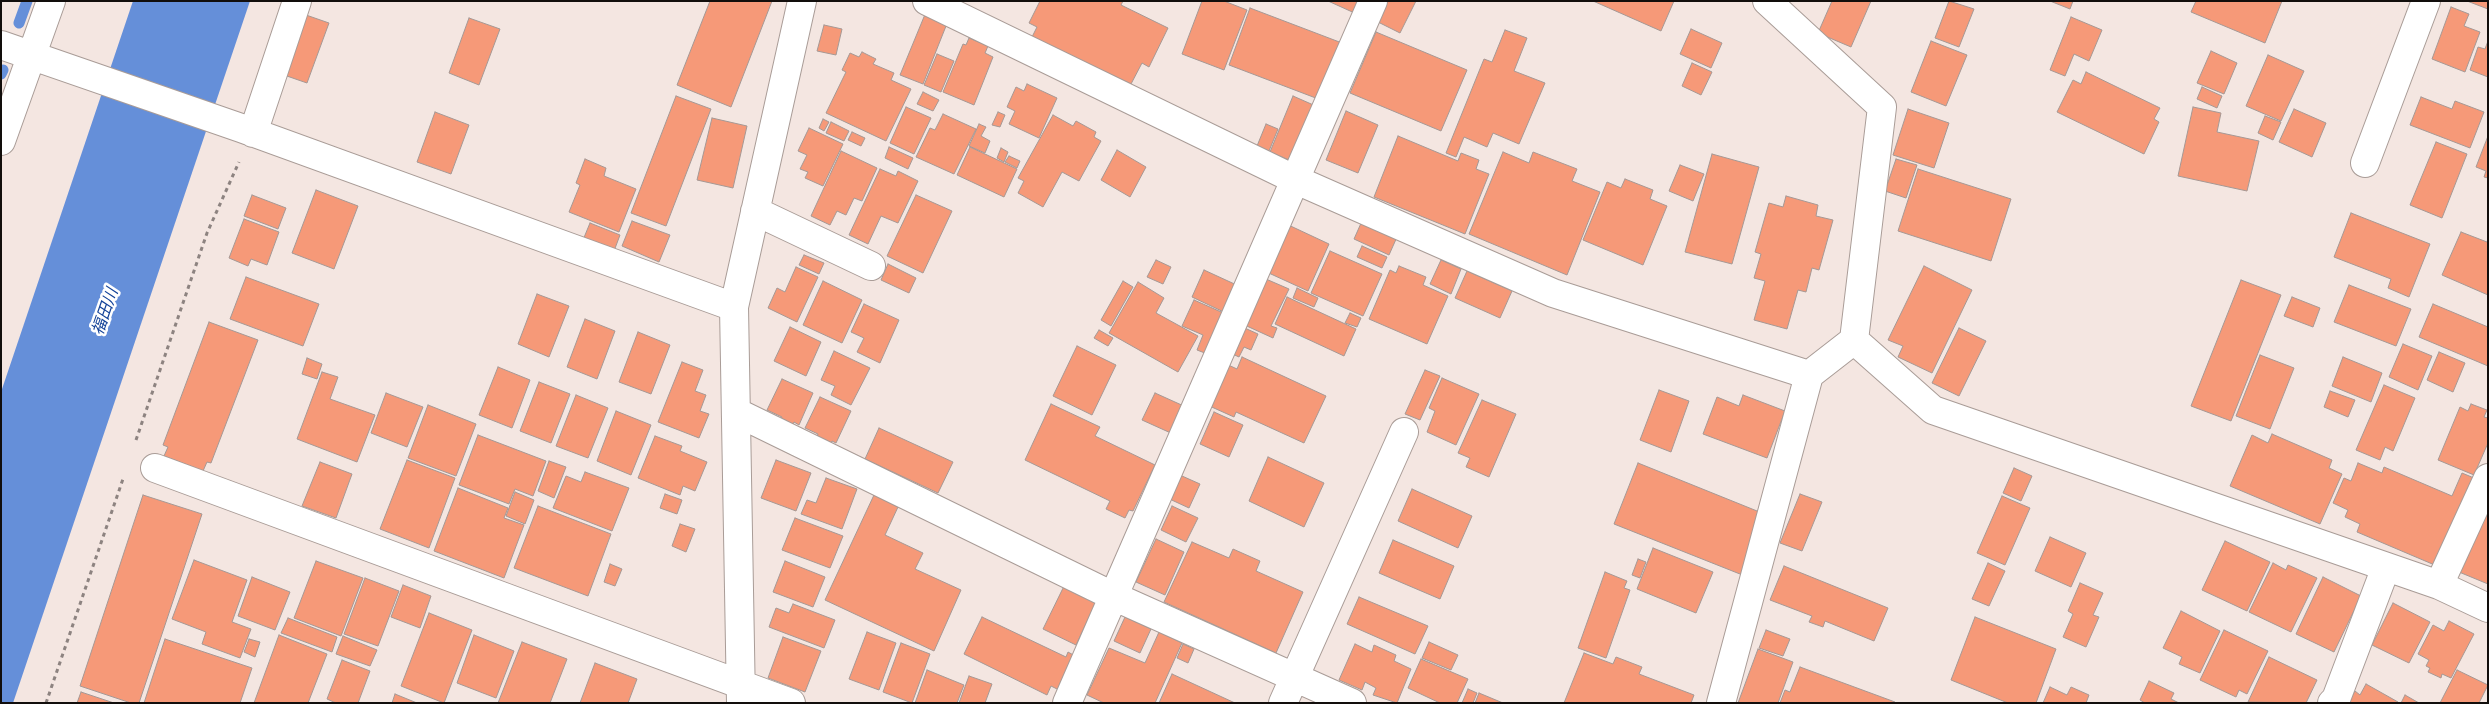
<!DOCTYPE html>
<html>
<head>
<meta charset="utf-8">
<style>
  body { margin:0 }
  #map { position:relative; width:2489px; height:704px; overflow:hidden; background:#f4e6e1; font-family:"Roboto Condensed",sans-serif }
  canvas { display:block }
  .frame { position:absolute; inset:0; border:2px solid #120e0c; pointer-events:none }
</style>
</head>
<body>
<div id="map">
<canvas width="2489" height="704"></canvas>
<div class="frame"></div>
</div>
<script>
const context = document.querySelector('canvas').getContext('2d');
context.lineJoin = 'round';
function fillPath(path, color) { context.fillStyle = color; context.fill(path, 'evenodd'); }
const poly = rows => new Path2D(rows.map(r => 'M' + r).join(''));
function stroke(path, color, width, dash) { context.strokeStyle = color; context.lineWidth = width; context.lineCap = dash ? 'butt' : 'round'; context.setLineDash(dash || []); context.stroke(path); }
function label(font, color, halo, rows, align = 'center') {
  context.font = font + ' "Roboto Condensed","Noto Sans JP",sans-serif'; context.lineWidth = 5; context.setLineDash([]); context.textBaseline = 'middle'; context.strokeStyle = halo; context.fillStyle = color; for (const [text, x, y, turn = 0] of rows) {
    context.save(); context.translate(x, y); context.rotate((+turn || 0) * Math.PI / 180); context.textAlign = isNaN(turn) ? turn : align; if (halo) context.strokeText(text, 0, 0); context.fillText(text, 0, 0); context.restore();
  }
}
const water = poly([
  [133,1,250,1,13,703,1,703,1,392]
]);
const stream = poly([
  [19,23,27,1],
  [1,74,3,70]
]);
const building = poly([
  [710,1,772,1,731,107,677,85,710,1],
  [1040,1,1123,1,1121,5,1168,28,1149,67,1142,63,1131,84,1032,37,1037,27,1029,23,1040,1],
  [1202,1,1224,1,1247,10,1224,70,1182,54,1202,1],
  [1328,1,1365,1,1359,15,1328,1],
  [1381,1,1416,1,1400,33,1372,19,1381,1],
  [1593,1,1674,1,1661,31,1593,1],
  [1832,1,1871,1,1851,47,1818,33,1832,1],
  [1949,1,1974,9,1959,47,1935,38,1949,1],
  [2050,1,2073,1,2070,9,2050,1],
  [2196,1,2282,1,2265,43,2191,12,2196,1],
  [2467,1,2488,1,2488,9,2467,1],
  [2451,7,2469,14,2464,26,2480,32,2465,72,2432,59,2451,7],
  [1250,8,1342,43,1321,100,1229,65,1250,8],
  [926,12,948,21,923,84,900,75,926,12],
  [306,15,329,23,307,83,284,75,306,15],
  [2071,17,2102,30,2089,61,2074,54,2065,76,2050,70,2071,17],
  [469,18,500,29,479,85,449,73,469,18],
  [824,25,842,29,836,55,817,51,824,25],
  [1691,29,1722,43,1711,68,1680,54,1691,29],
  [1505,30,1527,38,1514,71,1545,83,1519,144,1493,133,1487,147,1464,137,1456,157,1446,153,1484,59,1492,62,1505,30],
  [1376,32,1467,70,1441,131,1350,93,1376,32],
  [969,38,988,46,985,53,993,57,974,105,943,92,963,44,966,45,969,38],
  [1931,41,1967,55,1946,106,1911,92,1931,41],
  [2488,41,2488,77,2470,70,2478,47,2485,49,2488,41],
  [2211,51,2237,63,2224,94,2197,83,2211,51],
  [862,52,876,59,873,64,894,73,891,80,911,89,886,141,826,113,846,72,842,70,850,53,859,57,862,52],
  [937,54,954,61,941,92,924,85,937,54],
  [2268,55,2304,71,2281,121,2246,106,2268,55],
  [1692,63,1712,72,1701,95,1682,86,1692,63],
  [2086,72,2160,108,2154,119,2159,122,2144,154,2057,112,2073,80,2081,84,2086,72],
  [1027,84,1057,98,1039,138,1009,124,1015,111,1007,107,1016,87,1024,91,1027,84],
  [2202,87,2222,96,2217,108,2197,99,2202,87],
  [923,92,939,100,933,111,917,104,923,92],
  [676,96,711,109,666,226,631,213,676,96],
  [1293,96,1318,107,1294,162,1270,152,1293,96],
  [2421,97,2452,109,2455,101,2484,112,2470,148,2410,125,2421,97],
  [906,107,931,118,914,154,890,143,906,107],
  [2193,107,2221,113,2217,132,2259,141,2247,191,2178,176,2193,107],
  [1908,109,1949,123,1934,168,1893,155,1908,109],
  [2294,109,2326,123,2312,157,2279,142,2294,109],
  [1346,111,1378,125,1358,173,1326,160,1346,111],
  [435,112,469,125,451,174,417,162,435,112],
  [998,112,1005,115,1000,127,992,125,998,112],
  [943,114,976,129,954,174,916,157,930,128,935,130,943,114],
  [1053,115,1073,126,1076,121,1096,132,1094,137,1101,141,1079,181,1062,172,1043,207,1018,193,1024,181,1018,178,1053,115],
  [2265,116,2281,122,2273,140,2258,133,2265,116],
  [712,118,747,126,733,188,697,180,712,118],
  [823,119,829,122,824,131,819,128,823,119],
  [831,122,849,131,844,141,826,133,831,122],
  [979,124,986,127,981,136,990,141,985,153,969,146,979,124],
  [1266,124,1278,129,1269,151,1257,146,1266,124],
  [809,128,843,144,823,186,805,178,808,172,800,169,807,155,798,151,809,128],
  [852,132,865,138,861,146,848,140,852,132],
  [1398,136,1458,161,1461,153,1479,160,1476,169,1489,174,1465,234,1374,197,1398,136],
  [2488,136,2488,178,2484,177,2486,171,2476,167,2488,136],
  [2436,142,2467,154,2442,218,2410,205,2436,142],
  [889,147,913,158,908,169,885,158,889,147],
  [970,147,1017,169,1004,197,957,175,970,147],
  [1001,148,1008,152,1004,162,997,158,1001,148],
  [1117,150,1146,167,1130,197,1101,180,1117,150],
  [841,151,877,168,862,201,854,198,846,215,837,211,830,225,811,216,841,151],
  [1503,152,1529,163,1533,152,1577,169,1572,181,1600,192,1567,275,1469,234,1503,152],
  [1712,154,1759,167,1732,264,1685,252,1712,154],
  [1009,156,1020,161,1017,168,1005,162,1009,156],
  [585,159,606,168,604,176,636,189,619,232,569,212,580,185,576,183,585,159],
  [1896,159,1917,165,1906,198,1885,191,1896,159],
  [1680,165,1704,174,1693,201,1669,191,1680,165],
  [880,169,896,176,898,171,918,181,898,223,881,216,868,244,849,235,880,169],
  [1918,169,2011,199,1991,261,1898,231,1918,169],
  [1625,179,1653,190,1650,199,1667,206,1643,265,1583,240,1607,182,1621,188,1625,179],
  [316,190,358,206,334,269,292,253,316,190],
  [252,195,286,208,278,229,244,216,252,195],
  [916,195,952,211,923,273,887,256,916,195],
  [1786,196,1818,205,1816,216,1833,220,1819,270,1812,268,1806,292,1798,290,1787,329,1754,320,1765,281,1754,278,1761,254,1755,252,1769,203,1783,207,1786,196],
  [2351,213,2430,244,2409,297,2388,288,2391,279,2334,257,2351,213],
  [244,219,279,232,267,265,251,259,248,266,229,258,244,219],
  [632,221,670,235,659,262,622,246,632,221],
  [1362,221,1397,237,1389,255,1354,239,1362,221],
  [1282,222,1329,244,1308,291,1260,269,1282,222],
  [590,223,620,235,614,251,583,240,590,223],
  [2461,232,2487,242,2488,241,2488,295,2442,275,2461,232],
  [1362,246,1387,257,1382,268,1357,257,1362,246],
  [1330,251,1382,274,1363,316,1311,293,1330,251],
  [804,255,824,263,819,274,799,265,804,255],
  [1156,260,1171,267,1163,284,1147,277,1156,260],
  [1441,260,1461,269,1451,294,1430,284,1441,260],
  [888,264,916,278,909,293,881,280,888,264],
  [1399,266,1426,277,1423,285,1448,296,1427,344,1369,319,1390,270,1396,273,1399,266],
  [1924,266,1972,290,1932,373,1898,357,1903,346,1888,340,1924,266],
  [796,267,818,277,797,322,768,308,777,288,785,292,796,267],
  [1204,270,1241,287,1228,314,1192,297,1204,270],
  [1467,271,1512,291,1500,318,1455,298,1467,271],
  [1259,276,1289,289,1271,326,1277,328,1273,338,1238,322,1259,276],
  [246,277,319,304,303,346,230,319,246,277],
  [2241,280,2281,295,2231,421,2191,406,2241,280],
  [823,281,862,300,842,343,803,325,823,281],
  [1123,281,1133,287,1111,326,1101,320,1123,281],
  [1138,282,1164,298,1156,313,1198,336,1178,372,1109,333,1138,282],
  [2349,285,2411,309,2396,346,2334,322,2349,285],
  [1297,288,1318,298,1314,307,1293,298,1297,288],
  [537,294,569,306,549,357,518,344,537,294],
  [1287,297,1356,329,1344,356,1275,324,1287,297],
  [2292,297,2320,308,2313,327,2284,316,2292,297],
  [1194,300,1228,315,1210,355,1197,350,1203,335,1182,326,1194,300],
  [864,304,899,320,880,363,857,352,864,338,851,332,864,304],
  [2433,304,2488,327,2488,366,2419,337,2433,304],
  [1350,313,1361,318,1357,327,1345,323,1350,313],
  [585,319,615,331,597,379,567,367,585,319],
  [209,322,258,340,211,463,207,462,203,471,164,456,168,447,163,445,209,322],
  [1238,325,1258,334,1251,350,1244,347,1239,357,1226,351,1238,325],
  [790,327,821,342,806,376,774,361,790,327],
  [1959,328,1986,341,1959,396,1932,383,1959,328],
  [1099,330,1113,338,1108,346,1094,338,1099,330],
  [638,332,670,345,651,394,619,382,638,332],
  [2403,344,2432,356,2418,390,2389,377,2403,344],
  [1077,346,1116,365,1092,415,1053,396,1077,346],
  [834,351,870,368,851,405,831,395,835,386,821,380,834,351],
  [2439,352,2465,363,2453,392,2427,380,2439,352],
  [2260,355,2294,368,2270,429,2236,416,2260,355],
  [1242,357,1326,396,1304,443,1236,412,1234,417,1205,404,1224,363,1237,369,1242,357],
  [2343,357,2382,373,2371,402,2332,386,2343,357],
  [307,358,322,364,317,379,302,374,307,358],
  [682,362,703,370,695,391,706,395,700,411,709,414,699,438,658,422,682,362],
  [498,367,530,380,512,428,479,415,498,367],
  [1425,370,1440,376,1420,420,1405,414,1425,370],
  [322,372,338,377,330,399,375,415,357,462,297,439,322,372],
  [1442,378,1479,394,1456,445,1427,432,1435,411,1429,408,1442,378],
  [782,379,813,393,799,425,794,422,791,428,779,422,782,417,767,410,782,379],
  [539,382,570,394,551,443,520,431,539,382],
  [2384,385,2415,398,2393,451,2385,447,2380,460,2356,450,2384,385],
  [1659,390,1689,401,1671,452,1640,440,1659,390],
  [2330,391,2355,400,2348,417,2324,407,2330,391],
  [386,393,423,407,407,447,371,433,386,393],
  [1155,393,1186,407,1173,434,1142,420,1155,393],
  [576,395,608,408,588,458,556,446,576,395],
  [1743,395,1785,411,1767,458,1703,434,1717,397,1739,406,1743,395],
  [820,397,851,411,836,443,832,441,829,446,816,439,818,434,805,428,820,397],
  [1482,400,1516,414,1489,477,1466,467,1470,458,1458,453,1482,400],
  [1051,404,1100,427,1095,436,1155,465,1133,511,1129,510,1125,518,1106,509,1110,501,1025,460,1051,404],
  [2471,404,2487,410,2484,417,2488,418,2488,443,2474,475,2438,460,2460,407,2468,411,2471,404],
  [428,405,476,424,456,476,408,458,428,405],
  [616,411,651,425,631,475,597,461,616,411],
  [1214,412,1243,425,1229,457,1200,444,1214,412],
  [879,428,953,462,938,493,865,459,879,428],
  [2272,434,2332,460,2329,468,2342,474,2320,524,2230,486,2252,435,2268,443,2272,434],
  [478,435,546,461,533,496,515,489,509,504,459,485,478,435],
  [655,436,682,446,680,451,707,462,695,491,683,486,680,495,638,478,655,436],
  [1268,457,1324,483,1304,527,1249,501,1268,457],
  [407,460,455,478,429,548,380,529,407,460],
  [776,460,811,473,796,511,761,498,776,460],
  [549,461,566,467,554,498,538,491,549,461],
  [320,462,352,474,336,518,302,506,320,462],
  [1638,463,1762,513,1745,576,1614,524,1638,463],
  [2358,463,2382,473,2384,467,2452,496,2462,473,2474,478,2437,566,2357,532,2360,524,2345,517,2348,510,2333,503,2344,478,2351,481,2358,463],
  [2014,468,2032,476,2021,501,2003,493,2014,468],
  [585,472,629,488,612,531,553,508,566,476,581,482,585,472],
  [1173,472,1200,484,1189,508,1163,496,1173,472],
  [826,478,857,489,842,529,801,514,807,500,816,503,826,478],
  [458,488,508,508,504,518,524,525,504,578,434,551,458,488],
  [1412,489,1472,516,1458,548,1398,521,1412,489],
  [515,492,534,500,525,524,506,516,515,492],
  [665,494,682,500,677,514,660,508,665,494],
  [1800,494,1822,502,1802,551,1780,543,1800,494],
  [143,495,202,514,139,703,131,703,80,686,143,495],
  [874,495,898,507,885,535,923,553,915,569,961,590,934,651,825,600,874,495],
  [2002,496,2030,508,2005,565,1977,553,2002,496],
  [538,506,611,534,588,596,514,568,538,506],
  [1172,506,1198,518,1186,542,1161,530,1172,506],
  [2485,510,2488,512,2488,584,2459,572,2485,510],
  [795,518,843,536,830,568,782,550,795,518],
  [680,524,695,529,686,552,672,546,680,524],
  [2050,537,2086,553,2071,587,2035,571,2050,537],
  [1156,539,1184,552,1165,595,1136,582,1156,539],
  [1393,540,1454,566,1440,599,1379,573,1393,540],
  [2225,541,2270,562,2247,611,2202,590,2225,541],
  [1192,542,1229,558,1233,549,1260,561,1256,571,1303,592,1276,653,1164,602,1192,542],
  [1653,548,1713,572,1696,613,1637,589,1653,548],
  [1638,559,1646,562,1640,578,1632,575,1638,559],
  [194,560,247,580,232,622,251,629,240,658,202,644,206,632,172,619,194,560],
  [316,561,363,578,341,636,294,618,316,561],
  [785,561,825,577,813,607,773,592,785,561],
  [1988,563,2005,571,1989,606,1972,599,1988,563],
  [2273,563,2286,570,2288,565,2317,578,2291,632,2249,612,2273,563],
  [610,564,622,569,615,586,604,582,610,564],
  [1784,566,1888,608,1874,641,1825,621,1823,627,1809,622,1812,616,1770,600,1784,566],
  [1605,572,1627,581,1624,588,1630,590,1606,658,1578,648,1605,572],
  [252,577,290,592,275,630,238,616,252,577],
  [2323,577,2361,596,2334,652,2296,634,2323,577],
  [365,578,399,591,378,646,344,634,365,578],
  [1067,580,1099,596,1076,645,1043,629,1067,580],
  [2080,583,2103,593,2093,615,2099,617,2086,647,2063,637,2073,614,2068,611,2080,583],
  [403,585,431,596,420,628,391,617,403,585],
  [1359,597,1428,626,1415,654,1347,624,1359,597],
  [2393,603,2430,622,2409,663,2372,645,2393,603],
  [793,604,835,620,824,648,769,627,776,608,789,613,793,604],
  [2181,611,2220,631,2200,673,2179,664,2182,657,2163,648,2181,611],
  [429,613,472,630,444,703,401,686,429,613],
  [982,617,1066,657,1068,652,1077,657,1061,691,1051,686,1047,695,964,654,982,617],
  [1125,617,1151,629,1140,653,1114,641,1125,617],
  [1975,617,2056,649,2036,703,2008,703,1951,680,1975,617],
  [288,618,337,637,332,652,281,633,288,618],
  [2449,621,2474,634,2451,678,2442,674,2441,678,2428,672,2430,668,2426,666,2429,660,2418,654,2433,625,2444,631,2449,621],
  [1766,630,1790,639,1783,656,1759,648,1766,630],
  [2224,630,2268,651,2247,694,2239,690,2236,697,2200,680,2224,630],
  [867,632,896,643,879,690,849,679,867,632],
  [1159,632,1182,643,1155,703,1104,703,1087,695,1109,648,1145,663,1159,632],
  [279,635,327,654,308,703,254,703,279,635],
  [474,635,514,651,496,698,457,683,474,635],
  [343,636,377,650,370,666,336,654,343,636],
  [783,637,821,651,805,692,768,678,783,637],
  [165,639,252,668,240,703,144,703,165,639],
  [249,639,260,642,255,657,244,652,249,639],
  [522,642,567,659,550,703,498,703,522,642],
  [1429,642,1458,655,1451,670,1422,658,1429,642],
  [901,643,930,654,912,703,883,692,901,643],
  [1183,644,1194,649,1188,663,1177,658,1183,644],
  [1355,644,1372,652,1374,645,1396,655,1394,661,1411,669,1397,703,1373,695,1376,688,1365,682,1362,690,1339,680,1355,644],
  [1758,649,1793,662,1778,703,1738,703,1758,649],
  [1584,653,1613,664,1616,657,1642,667,1639,674,1694,695,1691,703,1564,703,1584,653],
  [2269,657,2317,680,2306,703,2248,702,2269,657],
  [1421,659,1468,679,1457,703,1440,703,1408,688,1421,659],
  [342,660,370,671,358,703,336,703,327,699,342,660],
  [595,663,637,679,628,703,580,703,595,663],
  [1800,667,1895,702,1895,703,1780,703,1785,690,1790,692,1800,667],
  [927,670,964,685,957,703,915,703,927,670],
  [2457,670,2488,685,2479,703,2440,703,2457,670],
  [1172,674,1235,703,1159,703,1172,674],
  [969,676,992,684,985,703,959,703,969,676],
  [2149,681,2174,693,2171,699,2179,703,2145,703,2140,700,2149,681],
  [2366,684,2398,702,2398,703,2348,703,2355,691,2360,695,2366,684],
  [2050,687,2067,695,2071,687,2089,695,2086,703,2043,703,2050,687],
  [1468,689,1477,693,1473,703,1462,703,1468,689],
  [81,692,114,703,77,703,81,692],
  [1479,693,1503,703,1475,703,1479,693],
  [395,694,417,703,392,703,395,694],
  [2405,695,2419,703,2401,703,2405,695]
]);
const path = poly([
  [136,440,207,233,239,162],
  [46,703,123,479]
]);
const minor = poly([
  [927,1,1294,179,1553,293,1809,375,1854,340,1882,107,1767,1],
  [1,45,241,128,734,307],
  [253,133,297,1],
  [1,141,51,1],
  [2365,163,2426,1],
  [755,211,871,266],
  [1854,340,1933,410,2439,585,2488,608],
  [736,412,1113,596,1352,703],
  [155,468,791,703],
  [2439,585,2488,478],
  [741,703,734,307,802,1],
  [1067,703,1373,1],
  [1283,703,1404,432],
  [1721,703,1809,375],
  [2332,703,2336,699,2386,567]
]);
const waterNames = [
  ["福田川",106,312,-71]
];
fillPath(water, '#658fd9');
stroke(stream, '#658fd9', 11);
fillPath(building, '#f69978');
stroke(building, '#a59894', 1);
stroke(minor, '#a99c97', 30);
stroke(path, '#8d8380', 3, [4, 4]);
stroke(minor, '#fff', 28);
label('italic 16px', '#134298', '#fff', waterNames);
</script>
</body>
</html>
